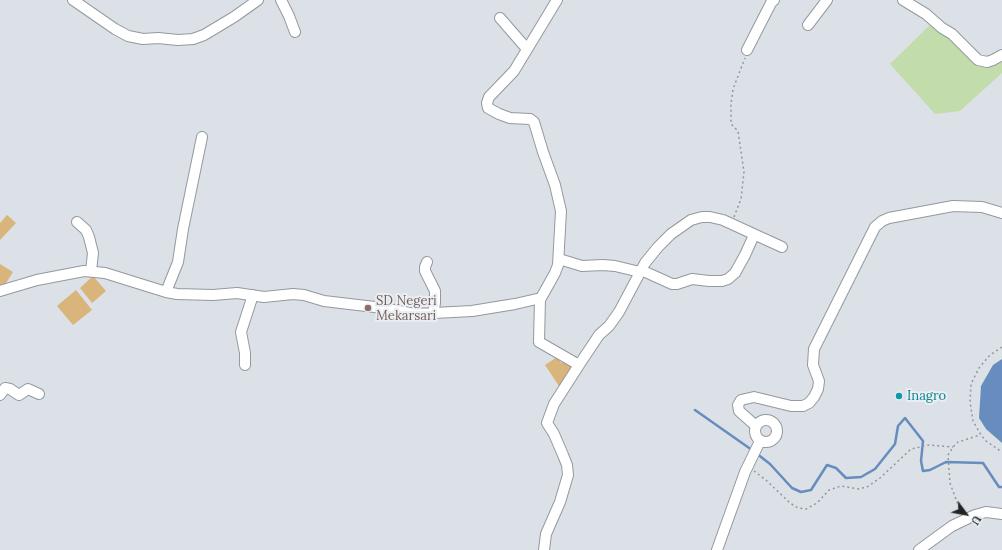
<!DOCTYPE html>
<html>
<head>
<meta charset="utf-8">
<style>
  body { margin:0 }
  #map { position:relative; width:1002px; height:550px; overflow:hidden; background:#dbe1e6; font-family:Lora,serif }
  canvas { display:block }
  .north { position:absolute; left:946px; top:494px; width:40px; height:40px; -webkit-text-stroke:3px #e8eef3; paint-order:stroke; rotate:122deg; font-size:11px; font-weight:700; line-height:16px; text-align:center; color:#212325 }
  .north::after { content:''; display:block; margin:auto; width:14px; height:18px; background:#212325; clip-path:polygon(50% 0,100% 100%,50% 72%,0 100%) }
</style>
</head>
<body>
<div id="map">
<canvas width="1002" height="550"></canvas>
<div class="north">U</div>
</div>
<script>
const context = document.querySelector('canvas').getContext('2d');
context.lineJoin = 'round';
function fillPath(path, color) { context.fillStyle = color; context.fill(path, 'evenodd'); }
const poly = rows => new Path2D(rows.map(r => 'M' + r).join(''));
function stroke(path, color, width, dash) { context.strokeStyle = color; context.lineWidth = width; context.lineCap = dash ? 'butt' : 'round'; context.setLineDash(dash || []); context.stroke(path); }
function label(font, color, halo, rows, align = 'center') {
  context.font = font + ' Lora,serif'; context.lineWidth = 4; context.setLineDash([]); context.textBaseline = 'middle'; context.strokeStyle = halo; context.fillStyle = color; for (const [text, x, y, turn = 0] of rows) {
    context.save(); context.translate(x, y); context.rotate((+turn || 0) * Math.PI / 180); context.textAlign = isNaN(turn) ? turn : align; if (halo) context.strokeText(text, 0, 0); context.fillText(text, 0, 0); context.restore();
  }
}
const green = poly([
  [931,24,956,41,980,64,991,67,1002,61,1002,73,960,111,935,114,890,64]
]);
const water = poly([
  [1002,359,1002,443,986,429,979,418,981,386,993,365]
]);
const stream = poly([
  [695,410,752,450],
  [756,453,770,464,792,488,801,492,811,490,827,465,836,468,846,478,861,477,875,469,895,444,898,426,905,418,923,441,921,461,923,471,930,470,946,462,983,463,999,487,1002,487]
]);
const building = poly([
  [7,215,16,223,0,240,0,223],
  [0,264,13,272,3,288,0,286],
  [93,276,106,291,92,303,80,288],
  [76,290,92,310,73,325,57,306],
  [557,357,561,363,567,358,575,370,559,386,545,365]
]);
const path = poly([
  [734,217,741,199,744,172,738,131,731,124,731,104,733,89,745,58],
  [1002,347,990,355,979,368,971,384,970,402,973,421,981,435,986,441,1002,452],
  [754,471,767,481,790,503,798,508,806,509,817,503,829,490,841,486,858,489,867,487,880,478,911,449,929,445,953,447],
  [961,513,950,483,948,455,953,447,958,442,980,435]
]);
const minor = poly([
  [73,0,115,29,128,36,143,39,158,38,178,40,193,39,204,35,234,17,258,0],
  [281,0,289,16,295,32],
  [903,0,926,14,942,28,952,34,978,60,987,62,993,60,1002,55],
  [500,18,527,49],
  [808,25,827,0],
  [747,50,771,3,774,0],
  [77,222,86,230,89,237,93,253,91,271],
  [559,259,582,266,603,265,615,266,640,272],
  [427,262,425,267,425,271,435,291,435,303,433,313],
  [641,270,672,284,677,284,692,279,709,281,722,281,728,279,735,273,745,255,754,235],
  [0,291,37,280,84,271,105,273,166,292,177,294,213,295,237,293,264,297,293,294,304,295,324,301,383,308,415,314,472,311,515,304,541,298,555,273,558,265,561,211,555,185,543,152,534,122,530,119,510,118,499,114,488,108,487,103,489,97,514,71,557,0],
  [166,292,178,262,183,229,202,137],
  [540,298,539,342,579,365,554,404,547,423,554,434,563,455,567,465,568,475,560,502,546,534,544,550],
  [245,365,245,353,241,332,253,295],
  [579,365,599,335,609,326,619,312,645,263,658,247,671,234,691,220,702,217,710,217,723,220,782,247],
  [0,395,5,388,10,389,19,395,28,389,39,394],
  '755 431a11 11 0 1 1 22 0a11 11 0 1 1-22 0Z',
  [756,426,739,411,738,405,741,400,754,397,791,406,803,406,809,403,814,397,818,389,819,381,813,365,814,349,875,227,882,221,889,218,953,206,982,207,1002,213],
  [717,550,745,472,760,441],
  [919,550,952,526,975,515,986,512,1002,514]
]);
const markers = [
  [368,308,4,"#8d6e63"],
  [899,396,4,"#0f9aa8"]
];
const educationNames = [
  ["SD Negeri",376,301],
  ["Mekarsari",376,316]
];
const cultureNames = [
  ["Inagro",907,396]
];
fillPath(green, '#c2dcac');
fillPath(water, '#668dbe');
stroke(stream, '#668dbe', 2.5);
fillPath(building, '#d9b47b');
stroke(minor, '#93999e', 12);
stroke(path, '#93979b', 1.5, [2, 3]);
stroke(minor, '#fff', 10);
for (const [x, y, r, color] of markers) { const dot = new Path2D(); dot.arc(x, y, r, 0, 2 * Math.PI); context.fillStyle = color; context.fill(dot); stroke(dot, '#e8eef3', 1.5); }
label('13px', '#785e54', '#e8eef3', educationNames, 'left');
label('13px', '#0d838f', '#e8eef3', cultureNames, 'left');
</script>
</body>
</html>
